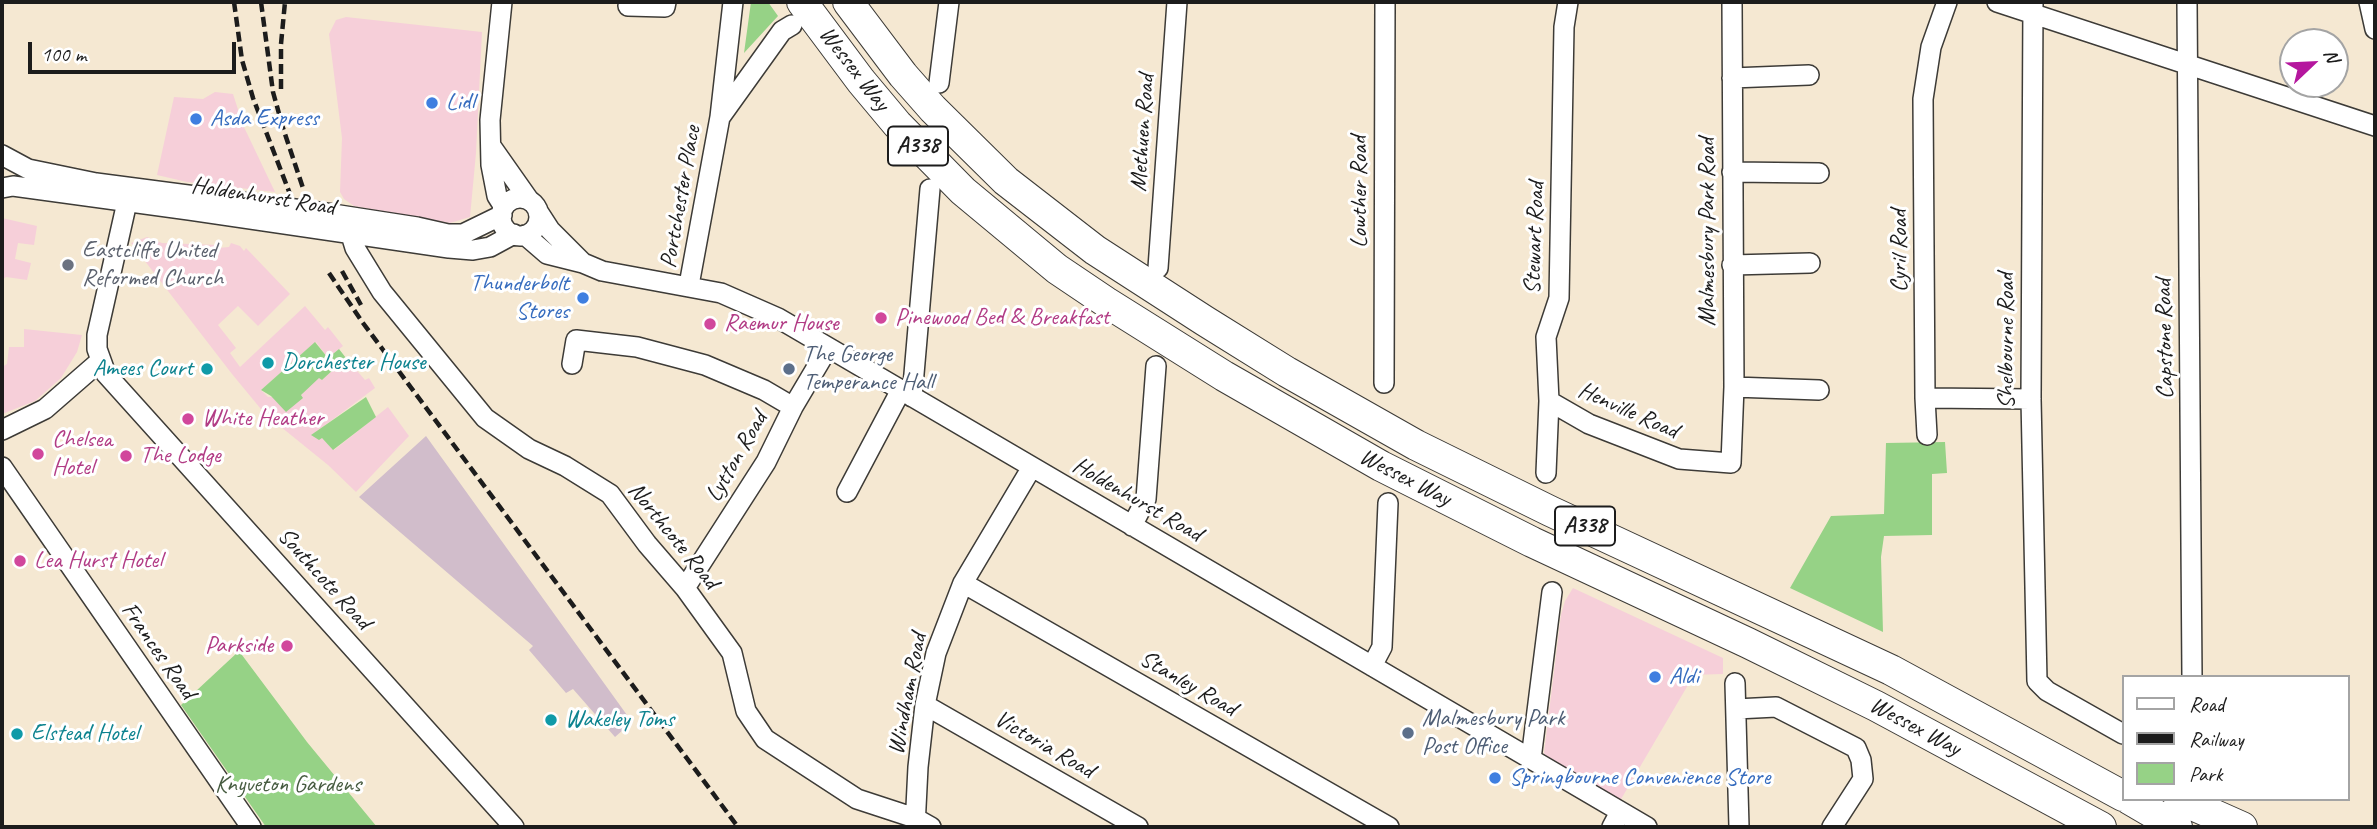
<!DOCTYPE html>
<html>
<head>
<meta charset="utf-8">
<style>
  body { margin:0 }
  #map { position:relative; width:2377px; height:829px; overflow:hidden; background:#f5e8d2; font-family:Caveat,sans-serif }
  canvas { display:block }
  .frame { position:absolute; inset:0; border:4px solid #1c1c1c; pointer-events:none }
  .legend { position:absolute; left:2122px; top:675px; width:228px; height:126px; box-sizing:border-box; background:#fff; border:2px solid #a4a4a4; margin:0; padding:9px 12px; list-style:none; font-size:21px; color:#1c1c1c }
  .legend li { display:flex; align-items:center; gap:14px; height:35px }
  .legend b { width:35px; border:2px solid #a4a4a4 }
  .north { position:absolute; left:2279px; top:28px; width:70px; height:70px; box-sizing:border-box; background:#fff; border:2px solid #a4a4a4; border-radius:50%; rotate:67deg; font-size:19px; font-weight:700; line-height:28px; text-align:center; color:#1c1c1c }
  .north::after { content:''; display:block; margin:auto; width:24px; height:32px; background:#b5179e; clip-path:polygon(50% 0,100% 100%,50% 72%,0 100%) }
  .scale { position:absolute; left:28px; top:42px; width:208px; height:32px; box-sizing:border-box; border:4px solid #1c1c1c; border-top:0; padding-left:9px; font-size:21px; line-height:24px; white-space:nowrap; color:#1c1c1c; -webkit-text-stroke:5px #fff; paint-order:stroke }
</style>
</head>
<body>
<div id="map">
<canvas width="2377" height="829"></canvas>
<div class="frame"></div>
<ul class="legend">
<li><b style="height:9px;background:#fff"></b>Road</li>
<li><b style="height:9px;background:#1c1c1c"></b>Railway</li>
<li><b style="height:19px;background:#96d286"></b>Park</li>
</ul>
<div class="north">N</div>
<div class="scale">100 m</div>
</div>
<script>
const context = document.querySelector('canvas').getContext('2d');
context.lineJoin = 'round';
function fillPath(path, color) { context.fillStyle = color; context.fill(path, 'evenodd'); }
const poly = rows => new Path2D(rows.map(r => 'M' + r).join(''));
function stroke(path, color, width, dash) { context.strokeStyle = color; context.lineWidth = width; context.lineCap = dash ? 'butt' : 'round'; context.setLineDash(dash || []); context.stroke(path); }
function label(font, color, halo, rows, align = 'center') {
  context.font = font + ' Caveat,sans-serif'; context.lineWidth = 6; context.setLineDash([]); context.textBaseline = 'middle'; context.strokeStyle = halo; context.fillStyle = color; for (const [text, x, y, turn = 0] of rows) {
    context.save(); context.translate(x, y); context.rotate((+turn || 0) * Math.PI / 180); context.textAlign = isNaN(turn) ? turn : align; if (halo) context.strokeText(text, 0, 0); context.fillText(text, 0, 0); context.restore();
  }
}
const built = poly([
  [346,17,482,32,476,153,470,217,450,223,354,206,344,199,340,192,342,138,329,34,336,20],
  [215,92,233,94,243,125,275,192,187,182,157,175,174,97,203,99],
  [2,218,37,226,34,245,18,243,15,259,31,263,27,280,6,277,2,280],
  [147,237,162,243,217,245,218,248,229,247,231,243,240,246,244,251,246,248,290,294,258,326,238,306,218,325,236,348,230,353,240,367,305,306,325,330,328,327,343,346,328,358,316,342,261,390,268,397,301,396,306,386,319,377,322,380,346,358,365,380,369,378,375,388,312,435,322,438,334,450,388,407,409,436,356,492,328,465,265,414,232,374,131,243],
  [24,329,82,335,77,352,61,378,35,401,2,414,2,367,7,364,9,347,24,347],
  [1573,588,1723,658,1723,674,1691,675,1688,685,1620,801,1546,758,1544,753,1561,615,1565,601]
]);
const industrial = poly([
  [426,436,632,722,615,737,573,689,566,693,529,650,533,646,359,497]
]);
const green = poly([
  [751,2,768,2,778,16,744,53],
  [315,342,328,358,339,349,346,358,322,380,319,378,301,395,303,398,286,412,271,396,261,390],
  [366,397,376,417,333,450,322,438,319,440,311,435],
  [1945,442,1947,473,1932,474,1932,535,1884,536,1881,557,1883,632,1790,588,1831,516,1884,514,1886,443],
  [239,651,307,742,377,827,266,827,181,705]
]);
const minor = poly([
  [502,2,490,120,491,165,497,196,504,207],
  [1947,2,1931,47,1923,99,1925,398,2031,399],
  [1997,2,2375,126],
  [2033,2,2031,399,2037,681,2047,691,2123,734],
  [2187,2,2192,677],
  [2369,2,2375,29],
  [628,6,665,7,666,2],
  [1732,78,1809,75],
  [939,83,949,2],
  [721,116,782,31,792,25],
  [491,146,529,200],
  [2,155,28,169,96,183,333,214,417,227,448,234,463,234,502,215],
  [1732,172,1819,173],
  [2,188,13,186,189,210,449,248,473,250,490,247,514,234],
  '501 217a19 19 0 1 1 38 0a19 19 0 1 1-38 0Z',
  [127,202,97,335,97,349,106,374,514,827],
  [539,213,550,230,582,262],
  [351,235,355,248,382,292,485,418,529,449,565,466,610,494,647,544,685,588,732,653,746,711,765,739,857,799,915,818,931,827],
  [525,235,547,254,583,263,602,271,721,293,778,318,1647,827],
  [1732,265,1810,263],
  [1158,268,1177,2],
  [689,285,720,117,733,2],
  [572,364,576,340,637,347,705,365,764,390,793,407],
  [1384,383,1385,2],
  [1734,387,1819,390],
  [912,397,930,189],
  [1925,398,1927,435],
  [1549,401,1589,424,1679,459,1731,463,1734,387,1732,2],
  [2,430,45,409,99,362],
  [2,467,251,827],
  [1546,473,1549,401,1546,337,1559,298,1564,27,1568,2],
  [847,492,901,390],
  [1132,526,1146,499,1156,366],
  [963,583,1389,827],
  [685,588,766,462,793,407,828,348],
  [1372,666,1382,647,1388,503],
  [1735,683,1739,827],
  [925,705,1138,827],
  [1736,709,1776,707,1856,748,1861,760,1863,779,1832,827],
  [1531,759,1552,592],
  [915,827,918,767,925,705,936,653,963,583,1032,467],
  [1612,827,1620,812]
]);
const highway = poly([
  [802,2,861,81,897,124,963,191,1057,269,1106,302,1224,376,1381,466,1532,542,1748,643,1876,706,2101,827],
  [848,2,903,75,933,109,1006,181,1095,250,1205,321,1287,372,1416,445,1550,511,1891,670,2123,796],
  [2129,799,2177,827],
  [2179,799,2242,827]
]);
const rail = poly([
  [234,2,242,60,253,98,290,194],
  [261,2,273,92,283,128,303,188],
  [281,89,281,44,285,2],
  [342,271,361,305],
  [329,273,363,323,738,827]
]);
const markers = [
  [432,103,7,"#3f7fe0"],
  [196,119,7,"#3f7fe0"],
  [68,265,7,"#6b7280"],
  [583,298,7,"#3f7fe0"],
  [881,318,7,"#d1479c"],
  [710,324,7,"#d1479c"],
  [268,363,7,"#0f9aa8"],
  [207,369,7,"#0f9aa8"],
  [789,369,7,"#5c6f8a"],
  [188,419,7,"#d1479c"],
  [38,454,7,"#d1479c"],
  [126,456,7,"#d1479c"],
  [20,561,7,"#d1479c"],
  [287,646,7,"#d1479c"],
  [1655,677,7,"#3f7fe0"],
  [551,720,7,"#0f9aa8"],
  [1408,733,7,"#5c6f8a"],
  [17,734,7,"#0f9aa8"],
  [1495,778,7,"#3f7fe0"]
];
const shields = [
  [918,146,60],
  [1585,526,60]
];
const shieldNames = [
  ["A338",918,146],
  ["A338",1585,526]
];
const streetNames = [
  ["Wessex Way",854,69,52],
  ["Methuen Road",1143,133,-86],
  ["Lowther Road",1360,192,-90],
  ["Holdenhurst Road",263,197,9],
  ["Portchester Place",681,197,-80],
  ["Malmesbury Park Road",1708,232,-90],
  ["Stewart Road",1535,238,-88],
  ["Cyril Road",1900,251,-90],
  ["Capstone Road",2165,339,-91],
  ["Shelbourne Road",2007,341,-90],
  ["Henville Road",1628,411,24],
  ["Lytton Road",737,457,-60],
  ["Wessex Way",1405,478,27],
  ["Holdenhurst Road",1137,500,30],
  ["Northcote Road",673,536,51],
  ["Southcote Road",324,579,48],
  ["Frances Road",158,651,55],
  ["Stanley Road",1188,684,30],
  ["Windham Road",908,694,-79],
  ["Wessex Way",1915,727,28],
  ["Victoria Road",1044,745,30]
];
const shopNames = [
  ["Lidl",446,103],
  ["Asda Express",210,119],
  ["Thunderbolt",569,284,"right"],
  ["Stores",569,312,"right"],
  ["Aldi",1669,677],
  ["Springbourne Convenience Store",1509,778]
];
const worshipNames = [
  ["Eastcliffe United",82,251],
  ["Reformed Church",82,279]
];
const hotelNames = [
  ["Pinewood Bed & Breakfast",895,318],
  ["Raemur House",724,324],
  ["White Heather",202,419],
  ["Chelsea",52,440],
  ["Hotel",52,468],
  ["The Lodge",140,456],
  ["Lea Hurst Hotel",34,561],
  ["Parkside",273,646,"right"]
];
const serviceNames = [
  ["The George",803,355],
  ["Temperance Hall",803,383],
  ["Malmesbury Park",1422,719],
  ["Post Office",1422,747]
];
const cultureNames = [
  ["Dorchester House",282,363],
  ["Amees Court",193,369,"right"],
  ["Wakeley Toms",565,720],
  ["Elstead Hotel",31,734]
];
const parkNames = [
  ["Knyveton Gardens",288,785]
];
fillPath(built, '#f6cfd9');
fillPath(industrial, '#d1bdcb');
fillPath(green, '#96d286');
stroke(minor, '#3d3b37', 22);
stroke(highway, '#3d3b37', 32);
stroke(minor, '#fff', 19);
stroke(highway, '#fff', 30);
stroke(rail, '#1c1c1c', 4.5, [10, 5]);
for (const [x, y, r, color] of markers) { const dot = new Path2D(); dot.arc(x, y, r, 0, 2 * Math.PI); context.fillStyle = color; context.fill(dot); stroke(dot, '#fff', 2.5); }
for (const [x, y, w] of shields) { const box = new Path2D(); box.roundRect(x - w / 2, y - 19.5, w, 39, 5); context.fillStyle = '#fff'; context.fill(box); stroke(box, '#1c1c1c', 2); }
label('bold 23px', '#1c1c1c', null, shieldNames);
label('24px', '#1c1c1c', '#fff', streetNames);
label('24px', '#366cbe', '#fff', shopNames, 'left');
label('24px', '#5b616d', '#fff', worshipNames, 'left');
label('24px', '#b23c85', '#fff', hotelNames, 'left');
label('24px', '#4e5e75', '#fff', serviceNames, 'left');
label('24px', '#0d838f', '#fff', cultureNames, 'left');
label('24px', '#475c41', '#fff', parkNames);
</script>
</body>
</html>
